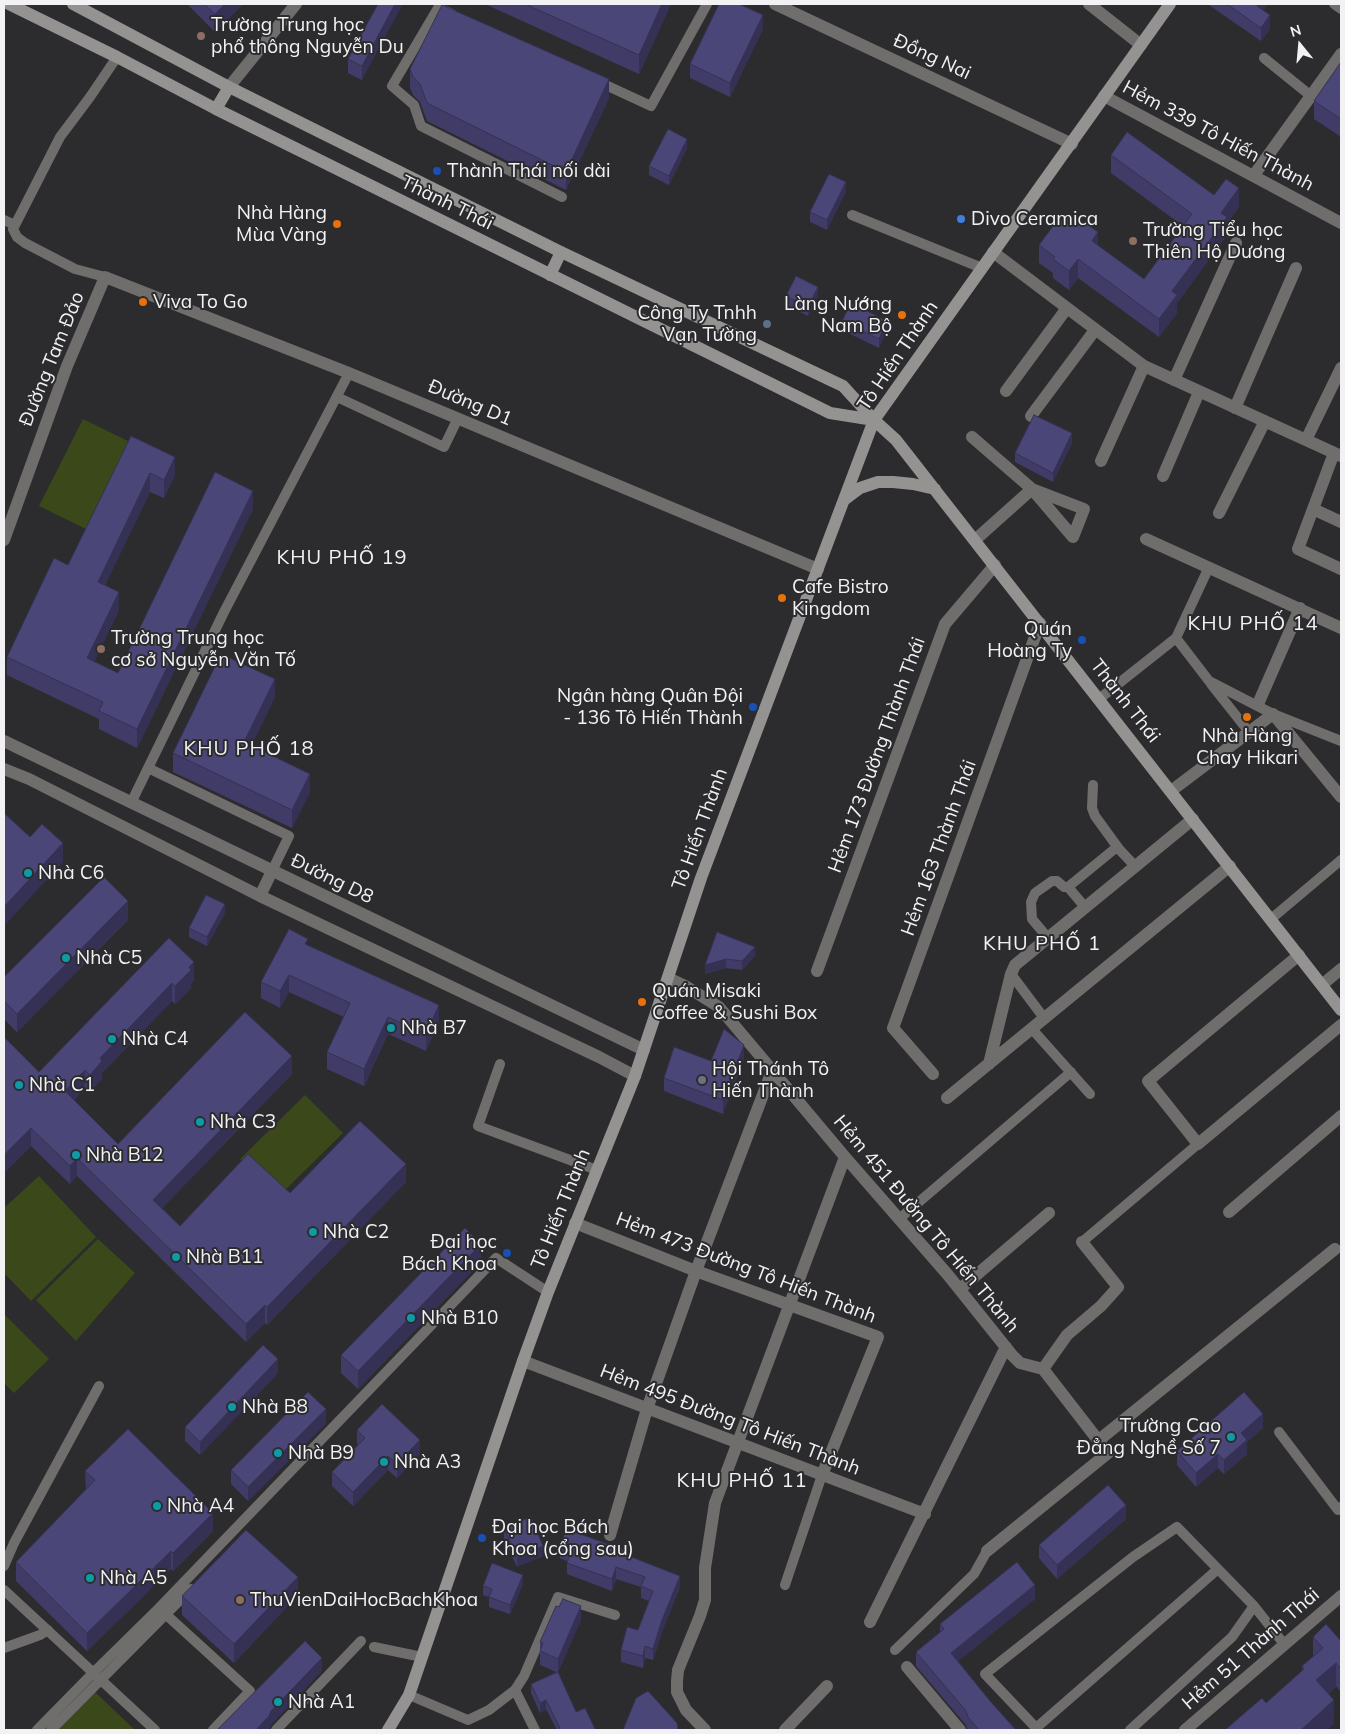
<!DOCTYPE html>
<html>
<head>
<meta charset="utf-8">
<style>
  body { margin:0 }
  #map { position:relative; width:1345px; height:1734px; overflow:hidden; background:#2c2c2f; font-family:Mulish,sans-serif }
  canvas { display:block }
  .frame { position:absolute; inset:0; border:5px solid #f2f2f5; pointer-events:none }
  .north { position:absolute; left:1275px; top:20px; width:50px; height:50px; -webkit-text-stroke:4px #2c2c2f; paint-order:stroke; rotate:343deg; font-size:14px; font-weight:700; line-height:20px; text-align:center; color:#f2f2f5 }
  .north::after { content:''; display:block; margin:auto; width:18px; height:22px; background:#f2f2f5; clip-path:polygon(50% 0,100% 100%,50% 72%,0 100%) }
</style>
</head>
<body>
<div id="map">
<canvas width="1345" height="1734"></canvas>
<div class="frame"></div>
<div class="north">N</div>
</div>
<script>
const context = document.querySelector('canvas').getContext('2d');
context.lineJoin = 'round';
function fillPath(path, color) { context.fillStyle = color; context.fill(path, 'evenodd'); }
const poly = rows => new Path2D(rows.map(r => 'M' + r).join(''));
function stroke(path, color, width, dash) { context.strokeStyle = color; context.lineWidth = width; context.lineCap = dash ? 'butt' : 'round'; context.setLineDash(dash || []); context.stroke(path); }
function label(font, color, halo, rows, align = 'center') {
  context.font = font + ' Mulish,sans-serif'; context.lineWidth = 4; context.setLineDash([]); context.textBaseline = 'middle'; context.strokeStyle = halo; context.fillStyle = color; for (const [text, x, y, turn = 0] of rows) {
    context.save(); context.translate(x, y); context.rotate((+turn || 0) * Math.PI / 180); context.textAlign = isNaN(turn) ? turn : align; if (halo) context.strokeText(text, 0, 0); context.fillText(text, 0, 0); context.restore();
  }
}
const green = poly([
  [83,419,130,442,86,529,39,506],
  [305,1095,343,1133,278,1197,240,1159],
  [39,1176,96,1237,31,1301,4,1273,4,1208],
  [98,1239,135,1273,76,1341,36,1300],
  [4,1314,49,1359,14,1393,4,1383],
  [95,1692,135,1730,57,1730]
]);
const service = poly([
  [1334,4,1341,9],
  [452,14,438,8,392,86,414,105,421,126,562,197],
  [1264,58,1311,96],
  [597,81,651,106,707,4],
  [852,215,982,268],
  [4,220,15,225],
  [105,277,75,269,25,243,17,237,13,229,60,137,90,97,117,57],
  [337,397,444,447,458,418],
  [1176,638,1209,681,1273,714,1341,741],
  [1211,684,1249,732],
  [1099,699,1176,638,1209,567],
  [148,768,289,836,272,871],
  [1093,785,1092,808,1095,816,1119,849],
  [131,803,224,612,349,373],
  [1068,887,1085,907],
  [1271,919,1341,860],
  [1048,938,1032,919,1031,902,1035,893,1052,881,1057,881,1064,887,1068,887,1117,847,1135,866],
  [1011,974,1044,1018],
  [1032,1029,1090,1094],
  [500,1064,478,1126,597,1170],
  [899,1219,1071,1072],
  [1082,1242,1198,1144],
  [1279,1432,1338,1510,1341,1507],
  [4,1566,14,1543,99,1386],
  [785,1585,822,1475],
  [4,1590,155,1730],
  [161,1610,250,1691,213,1730],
  [374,1647,422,1657],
  [4,1648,40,1635,48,1630],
  [895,1650,974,1574,987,1551],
  [515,1690,535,1730],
  [409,1695,468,1720,489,1710,515,1690,524,1676,558,1597,615,1615],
  [1036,1728,1218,1569],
  [37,1730,93,1673,159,1608,496,1258,548,1292],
  [51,1730,191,1589],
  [276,1730,361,1641],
  [1038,1730,985,1674,1133,1557,1177,1527,1254,1606],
  [1130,1730,1232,1637,1254,1606,1284,1644]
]);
const minor = poly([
  [1089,4,1141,45],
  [229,87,296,4],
  [1104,96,1341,223],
  [1254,175,1341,54],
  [993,252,1144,366,1341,456],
  [1174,380,1236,243],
  [1006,391,1067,308],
  [1235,408,1296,268],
  [1031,416,1095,330],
  [972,437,1032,489,1084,509,1073,537,1032,489,975,540],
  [1306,440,1341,368],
  [1334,453,1298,549,1341,569],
  [1101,461,1144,366],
  [1163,476,1199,392],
  [1313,509,1341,522],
  [1219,513,1265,421],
  [1146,539,1341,628],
  [4,540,67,366,105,277,349,373,818,569],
  [1258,704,1300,608],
  [4,741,644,1050],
  [4,769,29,779,260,896,599,1057,635,1076],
  [1171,791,1273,714,1341,797],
  [260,896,272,871],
  [1299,955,1148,1081,1198,1144,1341,1025],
  [817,971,945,624,995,565],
  [668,978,687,987,719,1007,845,1157,948,1275,1012,1355,1020,1363,1043,1369,1108,1453,987,1551],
  [1323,984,1341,969],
  [989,1064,1011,974,1015,965,1193,819],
  [933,1074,893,1028,1040,623],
  [947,1098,1230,866],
  [1229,1212,1341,1116],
  [575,1223,696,1271,878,1337,822,1475],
  [960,1289,1049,1213],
  [523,1361,925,1514],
  [1043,1369,1067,1335,1101,1306,1118,1287,1082,1242],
  [1099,1440,1335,1249],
  [610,1535,647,1409,696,1271,772,1071],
  [870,1622,1006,1347],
  [907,1667,960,1730],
  [705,1730,686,1710,677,1692,677,1681,678,1670,700,1616,705,1600,705,1568,715,1503,845,1157],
  [785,1730,827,1686],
  [1185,1730,1341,1596]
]);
const tertiary = poly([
  [775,4,1072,144]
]);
const secondary = poly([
  [9,4,117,57,216,109,830,413,874,420],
  [73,4,229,87,561,252,843,386,874,420,896,440,1341,1010],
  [216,109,229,87],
  [550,275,561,252],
  [844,500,860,488,878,482,893,482,913,484,935,489],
  [388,1730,409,1695,523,1361,548,1292,635,1076,701,878,874,420,1170,4]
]);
const wall = poly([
  [187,4,243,4,215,32],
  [378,4,362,80,348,73,348,59],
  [485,4,671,4,639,74],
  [1209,4,1268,4,1263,10,1270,29,1261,41,1209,5],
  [763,29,730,97,690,78,690,64],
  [1341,62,1341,137,1314,119,1314,101],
  [410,69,609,98,566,190,427,121,420,102,413,95,410,88],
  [687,148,669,185,649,175,649,166],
  [1111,155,1214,195,1239,207,1227,223,1227,235,1177,303,1177,313,1159,337,1078,278,1069,290,1053,278,1053,273,1039,263,1039,245,1098,246,1144,279,1183,226,1111,173],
  [846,191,827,230,810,222,810,212],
  [786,296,818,296,808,316,786,305],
  [842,321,887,330,879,348,842,330],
  [131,436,175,475,164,498,150,492,105,585,119,610,94,662,118,673,253,509,137,748,99,729,99,719,7,675,7,657,68,565],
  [1072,443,1053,482,1015,462,1015,453],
  [275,697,251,746,310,792,292,828,173,772,173,753],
  [225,913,207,946,189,937,189,928],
  [128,920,17,1032,4,1019,4,977],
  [717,932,755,956,742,970,726,968,705,974],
  [169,938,194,980,191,983,191,988,175,1004,172,1001,102,1073,102,1079,90,1092,85,1088,74,1100,118,1144,292,1074,162,1208,180,1226,290,1193,406,1182,267,1325,265,1323,246,1342,77,1176,70,1184,31,1146,4,1173,39,1072],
  [308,945,439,1022,426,1051,388,1034,364,1086,327,1069,327,1052,344,1017,289,992,280,1008,261,998,261,982],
  [744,1059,723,1114,664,1091,664,1078,711,1061],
  [481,1262,358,1389,341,1373,341,1355],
  [278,1373,200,1455,185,1441,185,1427],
  [326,1423,248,1501,231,1484,231,1470],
  [1263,1428,1247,1442,1247,1454,1224,1474,1218,1468,1196,1487,1177,1465,1177,1451],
  [357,1430,420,1454,397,1478,388,1470,353,1506,332,1486,332,1472,358,1445,357,1444],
  [85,1471,213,1531,173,1571,171,1569,87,1651,16,1581,16,1562,86,1490],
  [1126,1519,1057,1579,1039,1558,1039,1545],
  [504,1528,543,1556,517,1567,504,1538],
  [560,1547,630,1556,680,1587,662,1632,653,1660,645,1658,643,1668,621,1662,621,1650,638,1630,649,1601,641,1598,641,1587,616,1579,612,1591,567,1574,567,1561,560,1558],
  [523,1584,510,1614,489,1607,489,1597,483,1595,483,1586],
  [298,1595,234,1663,182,1615,182,1596],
  [1035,1599,958,1661,990,1701,1016,1730,968,1730,966,1725,916,1666,916,1652,940,1632,940,1624],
  [581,1620,558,1672,576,1712,595,1730,557,1730,546,1709,540,1713,531,1693,531,1684,556,1672,540,1665,540,1642],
  [1313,1637,1341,1641,1341,1692,1336,1686,1328,1694,1334,1724,1266,1703,1302,1671,1302,1666,1313,1657]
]);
const shadedWall = poly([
  [225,4,243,4,215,32,215,14],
  [395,4,403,4,362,80,362,66],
  [662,4,671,4,639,74,639,55],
  [1258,4,1268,4,1257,19,1257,6],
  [763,15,763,29,730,97,730,83],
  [1270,15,1270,29,1261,41,1261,28],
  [609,79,609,98,566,190,566,172],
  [687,139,687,148,669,185,669,176],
  [846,182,846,191,827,230,827,220],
  [1239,188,1239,207,1227,223,1227,235,1177,303,1177,313,1159,337,1159,319,1172,291,1221,213],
  [1098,232,1098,251,1092,241],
  [1078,259,1078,278,1069,290,1069,271],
  [818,287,818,296,808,316,808,307],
  [887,321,887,330,879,348,879,339],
  [1072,433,1072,443,1053,482,1053,473],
  [175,457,175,475,164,498,164,480],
  [150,473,150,492,98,600,98,582],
  [253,491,253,509,137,748,137,729],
  [119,592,119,610,87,677,87,658],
  [275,679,275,697,244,761,244,742],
  [310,774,310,792,292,828,292,810],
  [63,843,63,862,4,926,4,907],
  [128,901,128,920,17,1032,17,1014],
  [225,904,225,913,207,946,207,937],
  [755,947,755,956,742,970,742,961],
  [726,959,726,968,705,974,705,965],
  [194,962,194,980,191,983,191,988,175,1004,175,986,189,967],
  [289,975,289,992,280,1008,280,991],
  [172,983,172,1001,102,1073,102,1079,90,1092,90,1075,100,1058],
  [439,1005,439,1022,426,1051,426,1034],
  [388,1017,388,1034,364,1086,364,1069],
  [744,1045,744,1059,723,1114,723,1100],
  [292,1056,292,1074,153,1218,153,1200],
  [85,1070,85,1088,65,1109,65,1091],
  [31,1128,31,1146,4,1173,4,1155],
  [77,1158,77,1176,70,1184,70,1166],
  [406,1164,406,1182,267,1325,267,1307],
  [481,1244,481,1262,358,1389,358,1371],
  [265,1305,265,1323,246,1342,246,1324],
  [278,1359,278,1373,200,1455,200,1442],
  [326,1409,326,1423,248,1501,248,1487],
  [1263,1414,1263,1428,1247,1442,1247,1454,1224,1474,1224,1460,1241,1433],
  [420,1440,420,1454,397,1478,397,1464],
  [1218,1454,1218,1468,1196,1487,1196,1473],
  [388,1456,388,1470,353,1506,353,1492],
  [1126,1505,1126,1519,1057,1579,1057,1565],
  [213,1513,213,1531,173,1571,173,1553],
  [543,1546,543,1556,517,1567,517,1558],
  [171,1551,171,1569,87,1651,87,1633],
  [616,1567,616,1579,612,1591,612,1579],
  [523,1575,523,1584,510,1614,510,1605],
  [680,1576,680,1587,662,1632,653,1660,653,1649,662,1620],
  [298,1577,298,1595,234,1663,234,1644],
  [1035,1585,1035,1599,951,1667,951,1653],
  [581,1606,581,1620,558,1673,558,1659],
  [645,1646,645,1658,643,1668,643,1656],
  [322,1658,322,1671,271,1725,269,1730,256,1730,271,1711],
  [1336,1663,1336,1686,1316,1704,1316,1680],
  [546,1700,546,1709,540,1713,540,1703],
  [1334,1700,1334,1724,1327,1730,1301,1730]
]);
const building = poly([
  [204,4,225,4,215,14,204,4],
  [378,4,395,4,362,66,348,59,378,4],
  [525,4,662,4,639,55,525,4],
  [719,4,739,4,763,15,730,83,690,64,719,4],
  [1227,4,1258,4,1257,6,1270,15,1261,28,1227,4],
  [442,5,609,79,566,172,427,103,420,84,413,77,410,69,442,5],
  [1341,62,1341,119,1314,101,1341,62],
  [668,129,687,139,669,176,649,166,668,129],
  [1127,132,1214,195,1226,179,1239,188,1221,213,1227,217,1172,291,1177,295,1159,319,1078,259,1069,271,1053,259,1055,257,1039,245,1059,218,1064,222,1068,216,1079,224,1081,220,1098,232,1092,241,1144,279,1192,214,1111,155,1127,132],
  [829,174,846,182,827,220,810,212,829,174],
  [796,276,818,287,808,307,786,296,796,276],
  [851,303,887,321,879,339,842,321,851,303],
  [1034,415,1072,433,1053,473,1015,453,1034,415],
  [131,436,175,457,164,480,150,473,98,582,119,592,87,658,118,673,215,472,253,491,137,729,99,711,103,702,7,657,54,558,68,565,131,436],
  [221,654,275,679,244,742,310,774,292,810,173,753,221,654],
  [4,813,30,837,42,824,63,843,4,907,4,813],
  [104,877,128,901,17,1014,4,1001,4,977,104,877],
  [206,895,225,904,207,937,189,928,206,895],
  [289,929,308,939,305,944,439,1005,426,1034,388,1017,364,1069,327,1052,350,1003,289,975,280,991,261,982,289,929],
  [717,932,755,947,742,961,726,959,705,965,717,932],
  [169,938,194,962,189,967,191,970,175,986,172,983,100,1058,102,1061,90,1075,85,1070,65,1091,118,1144,245,1012,292,1056,153,1200,180,1226,248,1154,290,1193,360,1121,406,1164,267,1307,265,1305,246,1324,77,1158,70,1166,31,1128,4,1155,4,1037,39,1072,169,938],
  [724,1029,744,1045,723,1100,664,1078,674,1047,711,1061,724,1029],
  [465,1228,481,1244,358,1371,341,1355,465,1228],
  [263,1345,278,1359,200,1442,185,1427,263,1345],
  [308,1392,326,1409,248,1487,231,1470,308,1392],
  [1244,1392,1263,1414,1241,1433,1247,1440,1224,1460,1218,1454,1196,1473,1177,1451,1244,1392],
  [382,1404,420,1440,397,1464,388,1456,353,1492,332,1472,365,1438,357,1430,382,1404],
  [128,1429,213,1513,173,1553,171,1551,87,1633,16,1562,95,1480,85,1471,128,1429],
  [1108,1485,1126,1505,1057,1565,1039,1545,1108,1485],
  [531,1517,543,1546,517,1558,504,1528,531,1517],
  [566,1529,630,1552,629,1556,680,1576,662,1620,653,1649,645,1646,643,1656,621,1650,627,1627,638,1630,653,1591,641,1586,645,1577,616,1567,612,1579,567,1563,571,1551,560,1547,566,1529],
  [246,1530,298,1577,234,1644,182,1596,246,1530],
  [1017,1562,1035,1585,951,1653,990,1701,1016,1730,979,1730,968,1717,966,1711,916,1652,944,1629,940,1624,1017,1562],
  [492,1563,523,1575,510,1605,489,1597,492,1589,483,1586,492,1563],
  [563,1599,581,1606,558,1659,540,1651,543,1643,540,1642,556,1606,559,1607,563,1599],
  [1326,1624,1341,1641,1341,1669,1336,1663,1316,1680,1334,1700,1301,1730,1225,1730,1262,1698,1266,1703,1304,1669,1302,1666,1323,1648,1313,1637,1326,1624],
  [305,1641,322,1658,271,1711,269,1716,256,1730,217,1730,305,1641],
  [558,1672,576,1712,585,1708,595,1729,593,1730,560,1730,559,1729,560,1728,546,1700,540,1703,531,1684,558,1672],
  [648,1691,677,1723,678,1730,623,1730,636,1698,648,1691]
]);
const markers = [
  [201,36,5,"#8d6e63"],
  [437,171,5,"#1a4fb4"],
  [961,219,5,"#3f7fe0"],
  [337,224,5,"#e8710a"],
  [1133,241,5,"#8d6e63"],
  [143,302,5,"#e8710a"],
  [902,315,5,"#e8710a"],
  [767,324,5,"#5c6f8a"],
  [782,598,5,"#e8710a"],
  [1082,640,5,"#1a4fb4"],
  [101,649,5,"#8d6e63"],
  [753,707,5,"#1a4fb4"],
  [1247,717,5,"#e8710a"],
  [28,873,5,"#0f9aa8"],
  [66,958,5,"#0f9aa8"],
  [642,1002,5,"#e8710a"],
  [391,1028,5,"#0f9aa8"],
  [112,1039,5,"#0f9aa8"],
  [702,1080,5,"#6b7280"],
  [19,1085,5,"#0f9aa8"],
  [200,1122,5,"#0f9aa8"],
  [76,1155,5,"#0f9aa8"],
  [313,1232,5,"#0f9aa8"],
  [507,1253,5,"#1a4fb4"],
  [176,1257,5,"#0f9aa8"],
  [411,1318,5,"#0f9aa8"],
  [232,1407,5,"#0f9aa8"],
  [1231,1437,5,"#0f9aa8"],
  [278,1453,5,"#0f9aa8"],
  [384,1462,5,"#0f9aa8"],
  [157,1506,5,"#0f9aa8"],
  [482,1538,5,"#1a4fb4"],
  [90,1578,5,"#0f9aa8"],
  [240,1600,5,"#8d6e63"],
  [278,1702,5,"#0f9aa8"]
];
const poiNames = [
  ["Trường Trung học",211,25],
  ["phổ thông Nguyễn Du",211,47],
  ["Thành Thái nối dài",447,171],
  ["Nhà Hàng",327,213,"right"],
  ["Mùa Vàng",327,235,"right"],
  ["Divo Ceramica",971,219],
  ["Trường Tiểu học",1143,230],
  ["Thiên Hộ Dương",1143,252],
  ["Viva To Go",153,302],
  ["Làng Nướng",892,304,"right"],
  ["Nam Bộ",892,326,"right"],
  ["Công Ty Tnhh",757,313,"right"],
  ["Vạn Tường",757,335,"right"],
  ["Cafe Bistro",792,587],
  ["Kingdom",792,609],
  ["Quán",1072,629,"right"],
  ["Hoàng Ty",1072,651,"right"],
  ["Trường Trung học",111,638],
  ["cơ sở Nguyễn Văn Tố",111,660],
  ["Ngân hàng Quân Đội",743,696,"right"],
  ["- 136 Tô Hiến Thành",743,718,"right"],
  ["Nhà Hàng",1247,736,"center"],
  ["Chay Hikari",1247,758,"center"],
  ["Nhà C6",38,873],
  ["Nhà C5",76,958],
  ["Quán Misaki",652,991],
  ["Coffee & Sushi Box",652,1013],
  ["Nhà B7",401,1028],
  ["Nhà C4",122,1039],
  ["Hội Thánh Tô",712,1069],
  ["Hiến Thành",712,1091],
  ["Nhà C1",29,1085],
  ["Nhà C3",210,1122],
  ["Nhà B12",86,1155],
  ["Nhà C2",323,1232],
  ["Đại học",497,1242,"right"],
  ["Bách Khoa",497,1264,"right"],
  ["Nhà B11",186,1257],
  ["Nhà B10",421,1318],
  ["Nhà B8",242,1407],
  ["Trường Cao",1221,1426,"right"],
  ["Đẳng Nghề Số 7",1221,1448,"right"],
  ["Nhà B9",288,1453],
  ["Nhà A3",394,1462],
  ["Nhà A4",167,1506],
  ["Đại học Bách",492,1527],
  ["Khoa (cổng sau)",492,1549],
  ["Nhà A5",100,1578],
  ["ThuVienDaiHocBachKhoa",250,1600],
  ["Nhà A1",288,1702]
];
const streetNames = [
  ["Đồng Nai",932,57,25],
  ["Hẻm 339 Tô Hiến Thành",1218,136,28],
  ["Thành Thái",447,203,26],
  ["Tô Hiến Thành",898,356,-56],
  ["Đường Tam Đảo",52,359,-68],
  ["Đường D1",470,403,23],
  ["Thành Thái",1125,701,52],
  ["Hẻm 173 Đường Thành Thái",877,755,-70],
  ["Tô Hiến Thành",700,829,-70],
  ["Hẻm 163 Thành Thái",939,848,-70],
  ["Đường D8",332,879,26],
  ["Tô Hiến Thành",561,1209,-68],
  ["Hẻm 451 Đường Tô Hiến Thành",926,1224,50],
  ["Hẻm 473 Đường Tô Hiến Thành",746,1268,21],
  ["Hẻm 495 Đường Tô Hiến Thành",730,1420,21],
  ["Hẻm 51 Thành Thái",1251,1649,-41]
];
const neighbourhoodNames = [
  ["KHU PHỐ 19",342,558],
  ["KHU PHỐ 14",1253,624],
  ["KHU PHỐ 18",249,749],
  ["KHU PHỐ 1",1042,944],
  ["KHU PHỐ 11",742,1481]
];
fillPath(green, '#3a481a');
stroke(service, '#6f6e6c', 10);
stroke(minor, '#6f6e6c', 12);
stroke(tertiary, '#6f6e6c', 12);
stroke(secondary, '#959391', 12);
fillPath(wall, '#403c67');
fillPath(shadedWall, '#343154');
fillPath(building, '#4b4678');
stroke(building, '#343154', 1);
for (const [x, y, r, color] of markers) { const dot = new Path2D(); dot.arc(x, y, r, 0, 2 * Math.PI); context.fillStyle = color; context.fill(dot); stroke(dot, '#2c2c2f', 2); }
label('19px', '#f2f2f5', '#2c2c2f', poiNames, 'left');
label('19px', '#f2f2f5', '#2c2c2f', streetNames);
context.letterSpacing = '1px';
label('20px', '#f2f2f5', '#2c2c2f', neighbourhoodNames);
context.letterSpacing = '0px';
</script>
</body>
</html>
